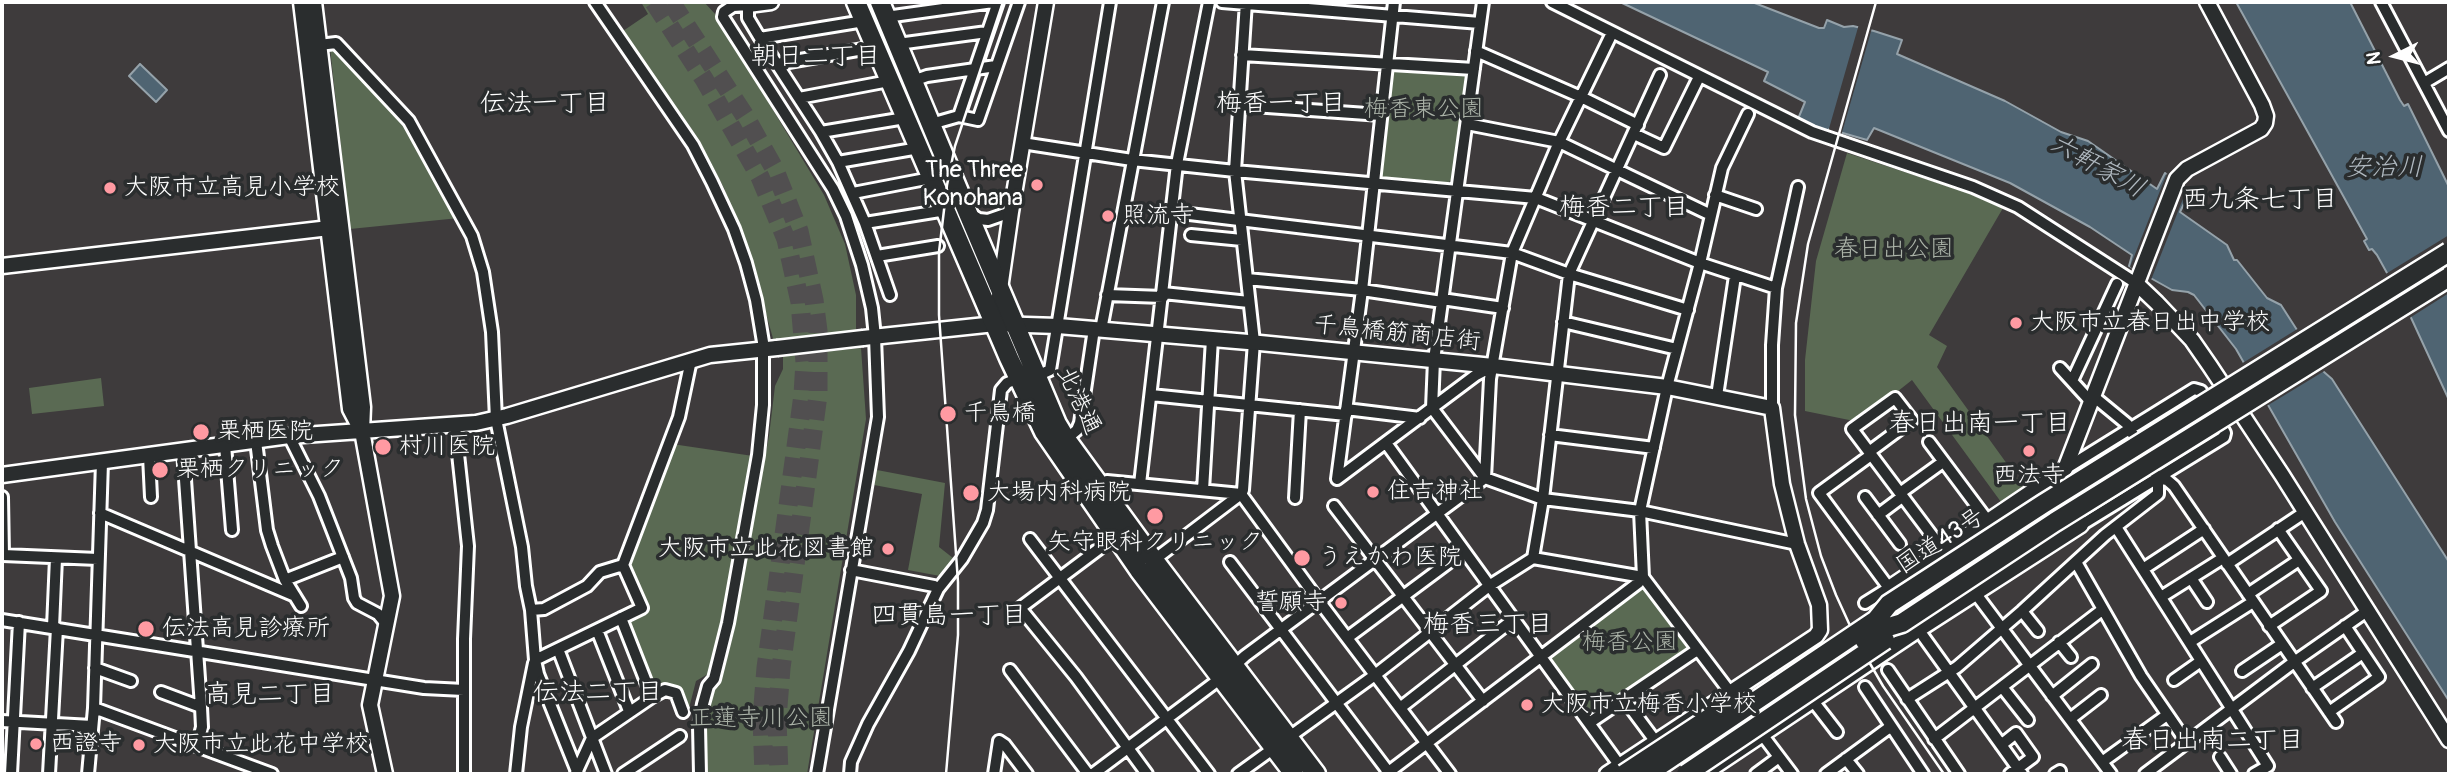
<!DOCTYPE html>
<html>
<head>
<meta charset="utf-8">
<style>
  body { margin:0 }
  #map { position:relative; width:2451px; height:776px; overflow:hidden; background:#3e3b3c; font-family:Pangolin,sans-serif }
  canvas { display:block }
  .frame { position:absolute; inset:0; border:4px solid #fff; pointer-events:none }
  .north { position:absolute; left:2360px; top:21px; width:70px; height:70px; -webkit-text-stroke:5px #2a2d2e; paint-order:stroke; rotate:264deg; font-size:19px; font-weight:700; line-height:28px; text-align:center; color:#fff }
  .north::after { content:''; display:block; margin:auto; width:24px; height:32px; background:#fff; clip-path:polygon(50% 0,100% 100%,50% 72%,0 100%) }
</style>
</head>
<body>
<div id="map">
<canvas width="2451" height="776"></canvas>
<div class="frame"></div>
<div class="north">N</div>
</div>
<script>
const context = document.querySelector('canvas').getContext('2d');
context.lineJoin = 'round';
function fillPath(path, color) { context.fillStyle = color; context.fill(path, 'evenodd'); }
const poly = rows => new Path2D(rows.map(r => 'M' + r).join(''));
function stroke(path, color, width, dash) { context.strokeStyle = color; context.lineWidth = width; context.lineCap = dash ? 'butt' : 'round'; context.setLineDash(dash || []); context.stroke(path); }
function label(font, color, halo, rows, align = 'center') {
  context.font = font + ' Pangolin,"Klee One",sans-serif'; context.lineWidth = 7; context.setLineDash([]); context.textBaseline = 'middle'; context.strokeStyle = halo; context.fillStyle = color; for (const [text, x, y, turn = 0] of rows) {
    context.save(); context.translate(x, y); context.rotate((+turn || 0) * Math.PI / 180); context.textAlign = isNaN(turn) ? turn : align; if (halo) context.strokeText(text, 0, 0); context.fillText(text, 0, 0); context.restore();
  }
}
const green = poly([
  [641,2,704,2,716,15,824,195,845,244,856,295,856,333,774,342,749,253,724,188,699,140,623,31,648,14],
  [334,47,409,125,459,218,350,229,330,48],
  [1396,68,1463,72,1467,77,1452,179,1448,183,1383,178,1380,173,1391,72],
  [1847,153,1968,193,2003,208,1929,335,1947,346,1937,367,2023,486,2001,502,1912,380,1859,422,1805,411,1805,360,1816,261],
  [861,348,866,419,807,774,708,774,706,743,708,708,714,689,719,686,733,635,769,436,775,386,783,369,783,356],
  [101,378,104,406,32,414,29,388],
  [672,444,753,456,722,623,708,674,696,681,687,716,677,690,657,691,653,689,626,621,644,610,628,568,639,543],
  [877,470,945,483,939,547,953,558,940,576,908,570,922,494,874,485],
  [1638,589,1644,589,1686,647,1686,652,1594,712,1588,711,1550,660,1550,655]
]);
const water = poly([
  [1620,2,1752,2,1819,28,1824,28,1827,20,1844,27,1853,26,1874,31,1902,40,1897,54,2005,101,2061,132,2088,141,2157,189,2165,173,2190,191,2180,212,2227,245,2234,260,2237,260,2267,298,2281,305,2324,372,2332,379,2449,562,2449,701,2335,522,2236,349,2194,295,2188,292,2172,290,2129,266,2132,255,2090,227,2010,183,1874,128,1867,140,1829,129,1827,132,1798,119,1805,102,1764,81,1768,72,1620,2],
  [2236,2,2350,2,2400,100,2404,106,2408,104,2449,187,2449,400,2407,309,2377,255,2372,249,2369,250,2364,241,2367,239,2236,2],
  [140,64,167,90,156,102,129,76,140,64]
]);
const pier = poly([
  [1859,24,1872,28,1841,136,1828,132],
  [2167,173,2188,186,2151,280,2130,267],
  [2449,235,2449,293,2408,319,2384,275],
  [2299,328,2326,370,2265,407,2241,364]
]);
const motorwayTunnel = poly([
  [654,2,704,79,760,177,786,239,800,302,805,362,803,395,766,668,762,718,764,774],
  [671,2,745,116,774,168,799,231,814,300,818,331,818,395,781,668,777,719,779,774]
]);
const minor = poly([
  [595,2,693,145,712,182,734,229,746,263,756,300,763,342,763,405,758,455,728,623,714,679,708,686,703,704,699,726,700,774],
  [742,2,748,5,748,18,760,38,821,132,838,162,865,223,890,295],
  [1222,2,1480,23],
  [1483,2,1434,360,1432,408,1485,478,1543,499,1640,511,1797,544],
  [1552,2,1812,132,1973,187,2018,207,2136,283],
  [2381,2,2449,131],
  [748,5,733,6,724,12,723,17,833,189,846,216,862,265,872,308,875,337,878,417,817,774],
  [886,17,993,2],
  [760,38,864,21],
  [898,44,987,32],
  [319,45,336,43,409,121,472,236,483,272,492,332,496,419,522,547,526,586,531,610,535,660,538,674,578,774],
  [1476,51,1581,97,1638,125],
  [1242,55,1474,69],
  [777,64,875,47],
  [913,81,927,76,996,66],
  [2424,83,2449,68],
  [799,98,889,81],
  [1239,105,1381,115],
  [1748,114,1722,168,1700,263,1667,387,1640,511,1643,577,1792,774],
  [959,116,998,2],
  [931,124,959,116,978,120,1019,2],
  [1467,124,1559,142,1711,215],
  [821,132,905,118],
  [1634,134,1664,148,1699,77],
  [1022,143,1132,160,1235,171,1536,198,1700,263,1776,288],
  [838,162,919,148],
  [853,193,931,178],
  [1715,195,1756,209],
  [1173,212,1512,253,1569,274,1688,310],
  [969,213,979,219,988,220,1011,212],
  [865,223,946,210],
  [1191,235,1242,240],
  [877,256,938,246],
  [1247,279,1362,290,1442,302],
  [1163,293,1249,302],
  [1107,295,1163,297],
  [1442,299,1503,308],
  [1563,322,1677,349],
  [1101,330,1163,2],
  [2060,368,2091,402],
  [1037,376,1050,370,1110,2],
  [2072,381,2117,284],
  [1151,395,1346,415],
  [1717,396,1735,276],
  [1772,408,1772,345,1776,288,1798,187],
  [1346,409,1420,418],
  [455,426,468,546,464,639,464,774],
  [1550,435,1654,448],
  [289,436,319,496,351,578,354,598,357,603,378,614,387,625],
  [256,441,267,530,272,546,285,580,301,606],
  [1064,441,1077,430,1080,423,1094,329],
  [1929,442,1988,521],
  [1386,443,1620,766],
  [225,445,232,530],
  [183,451,201,707,202,727,197,746],
  [1869,452,1912,420,1895,398,1852,429,1939,545,1976,594,2111,774],
  [149,456,151,497],
  [2065,469,2194,389,2201,391,2225,433,2224,437,2081,525],
  [1485,478,1490,379,1512,253,1559,142,1612,33],
  [2158,478,2167,480,2174,486,2336,722],
  [1337,479,1362,290,1394,2],
  [1337,479,1476,375,1493,366],
  [1140,484,1177,164,1209,2],
  [1100,487,1107,481,1241,494],
  [1203,490,1212,339],
  [1900,493,1943,462],
  [1241,494,1319,601,1450,774],
  [2,497,3,555,98,559],
  [1865,497,1900,544],
  [1295,498,1300,410],
  [1334,506,1483,701],
  [100,513,295,596],
  [1878,515,1902,497],
  [2116,527,2268,766,2254,774],
  [1116,536,1020,608,1076,677,1147,774],
  [1030,539,1209,774],
  [1533,558,1543,499,1569,274,1660,75],
  [1154,560,1241,494,1243,490,1254,342,1235,171,1246,2],
  [1230,562,1390,774],
  [2076,562,2141,676,2187,743],
  [2227,564,2305,512],
  [2143,569,2204,529],
  [851,570,934,586,938,589],
  [2191,578,2207,602],
  [285,580,343,557],
  [2248,594,2299,560],
  [2161,597,2223,558],
  [1865,603,1889,588,1819,493,1871,455],
  [531,610,544,609,587,586,600,572,623,565,679,417,691,360],
  [2022,611,2038,631],
  [621,618,652,697],
  [2,620,424,688,464,690],
  [2269,626,2321,591,2278,529],
  [53,627,56,558],
  [597,630,629,711],
  [1923,636,2022,774],
  [1347,638,1464,551],
  [2059,642,2071,657],
  [2190,642,2253,602],
  [558,649,606,774],
  [535,660,642,608,623,565],
  [95,668,131,681],
  [1010,670,1088,774],
  [1888,670,1959,774],
  [2242,671,2282,644],
  [2174,680,2201,661],
  [1865,687,1923,774],
  [2002,687,2028,720],
  [2312,688,2363,653],
  [161,692,201,707],
  [2052,696,2092,664],
  [1624,699,1656,742],
  [1907,699,1957,667,2022,611,2105,535,2158,494,2158,478,2127,424,2093,396],
  [1813,701,1837,732],
  [94,708,272,774],
  [1400,708,1514,619],
  [2329,712,2379,677,2345,626],
  [2070,719,2101,695],
  [2,721,92,726],
  [1589,723,1697,650],
  [1934,739,2102,610],
  [999,741,1005,745,1027,774],
  [2001,745,2016,733,2033,757,2010,774],
  [2220,757,2231,774],
  [1846,759,1858,774],
  [2102,762,2167,715],
  [576,773,592,738,652,697,665,690,676,693,683,712],
  [11,774,19,622],
  [49,774,57,628],
  [88,774,94,708,102,462],
  [516,774,521,727,534,663],
  [623,774,680,736],
  [850,774,851,762,868,724,909,651,938,589,962,559,983,523,987,510,1001,390,1007,383,1019,378],
  [994,774,999,741],
  [1093,774,1221,678,1245,656,1485,478],
  [1238,774,1375,675,1489,586,1533,558,1643,577],
  [1386,774,1638,583,1643,577],
  [1756,774,1779,757],
  [1826,774,1890,727],
  [2055,774,2060,771],
  [2145,774,2294,662,2367,611]
]);
const tertiary = poly([
  [301,2,350,409,361,430],
  [314,2,363,407,362,431,392,596,370,705,385,774],
  [748,5,771,2],
  [2,266,338,227],
  [2136,283,2157,303,2192,340,2210,366,2282,475,2449,740],
  [995,324,1011,212,1046,2],
  [863,338,995,324,1058,326,1260,343,1493,366,1667,387,1772,408,1782,484,1797,544,1819,605,1820,630,1816,636,1607,774],
  [2,475,289,436,476,423,507,416,710,355,777,348],
  [1915,632,1889,588,2065,469,2177,179,2187,169,2261,129,2265,123,2266,116,2262,105,2207,2],
  [1703,774,1915,632,2081,525,2057,486]
]);
const primary = poly([
  [856,2,1009,358,1044,432,1139,570,1294,774],
  [880,2,967,211,1057,424,1066,439,1154,560,1316,774]
]);
const rail = poly([
  [1876,2,1808,244,1796,323,1795,415,1806,499,1821,556,1836,595,1857,641,1883,686,1944,774],
  [946,774,958,635,958,582,939,315,939,252,947,185,955,146,1003,2]
]);
const tertiaryBridge = poly([
  [777,348,863,338]
]);
const trunkBridge = poly([
  [1865,641,1882,629,1902,623,2055,522,2449,277],
  [1624,774,1735,701],
  [1647,774,1876,620,1889,604,2043,504,2449,252],
  [1686,774,1885,640]
]);
const markers = [
  [1037,185,7,"#ff9aa2"],
  [110,188,7,"#ff9aa2"],
  [1108,216,7,"#ff9aa2"],
  [2016,323,7,"#ff9aa2"],
  [948,414,9,"#ff9aa2"],
  [201,432,9,"#ff9aa2"],
  [383,447,9,"#ff9aa2"],
  [2029,451,7,"#ff9aa2"],
  [160,470,9,"#ff9aa2"],
  [1373,492,7,"#ff9aa2"],
  [971,493,9,"#ff9aa2"],
  [1155,516,9,"#ff9aa2"],
  [888,549,7,"#ff9aa2"],
  [1302,558,9,"#ff9aa2"],
  [1341,603,7,"#ff9aa2"],
  [146,629,9,"#ff9aa2"],
  [1527,705,7,"#ff9aa2"],
  [36,744,7,"#ff9aa2"],
  [139,745,7,"#ff9aa2"]
];
const parkNames = [
  ["梅香東公園",1424,110],
  ["春日出公園",1894,250],
  ["梅香公園",1630,643],
  ["正蓮寺川公園",761,719]
];
const poiNames = [
  ["The Three",1023,171,"right"],
  ["Konohana",1023,199,"right"],
  ["大阪市立高見小学校",124,188],
  ["照流寺",1122,216],
  ["大阪市立春日出中学校",2030,323],
  ["千鳥橋",964,414],
  ["栗栖医院",217,432],
  ["村川医院",399,447],
  ["栗栖クリニック",176,470],
  ["西法寺",2029,476,"center"],
  ["住吉神社",1387,492],
  ["大場内科病院",987,493],
  ["矢守眼科クリニック",1155,543,"center"],
  ["大阪市立此花図書館",874,549,"right"],
  ["うえかわ医院",1318,558],
  ["誓願寺",1327,603,"right"],
  ["伝法高見診療所",162,629],
  ["大阪市立梅香小学校",1541,705],
  ["西證寺",50,744],
  ["大阪市立此花中学校",153,745]
];
const streetNames = [
  ["千鳥橋筋商店街",1397,334,6],
  ["北港通",1078,401,64],
  ["国道43号",1941,542,-33]
];
const neighbourhoodNames = [
  ["朝日二丁目",816,57],
  ["伝法一丁目",545,104],
  ["梅香一丁目",1281,104],
  ["西九条七丁目",2260,200],
  ["梅香二丁目",1624,208],
  ["春日出南一丁目",1980,424],
  ["四貫島一丁目",949,616],
  ["梅香三丁目",1488,625],
  ["伝法二丁目",598,693],
  ["高見二丁目",270,695],
  ["春日出南二丁目",2213,741]
];
const waterNames = [
  ["六軒家川",2097,167,29],
  ["安治川",2384,168]
];
fillPath(green, '#5a6a53');
fillPath(water, '#4f6472');
stroke(water, '#95a2aa', 2);
fillPath(pier, '#3e3b3c');
stroke(motorwayTunnel, '#514f50', 19, [19, 10]);
stroke(minor, '#fff', 16);
stroke(tertiary, '#fff', 19);
stroke(primary, '#fff', 23);
stroke(minor, '#2a2d2e', 10);
stroke(tertiary, '#2a2d2e', 14);
stroke(primary, '#2a2d2e', 18);
stroke(rail, '#fff', 2.5);
stroke(tertiaryBridge, '#fff', 19, []);
stroke(trunkBridge, '#fff', 23, []);
stroke(tertiaryBridge, '#2a2d2e', 14);
stroke(trunkBridge, '#2a2d2e', 18);
for (const [x, y, r, color] of markers) { const dot = new Path2D(); dot.arc(x, y, r, 0, 2 * Math.PI); context.fillStyle = color; context.fill(dot); stroke(dot, '#2a2d2e', 2.5); }
label('24px', '#acb4a9', '#2a2d2e', parkNames);
label('24px', '#fff', '#2a2d2e', poiNames, 'left');
label('24px', '#fff', '#2a2d2e', streetNames);
label('26px', '#fff', '#2a2d2e', neighbourhoodNames);
label('italic 26px', '#b0b9c0', '#2a2d2e', waterNames);
</script>
</body>
</html>
